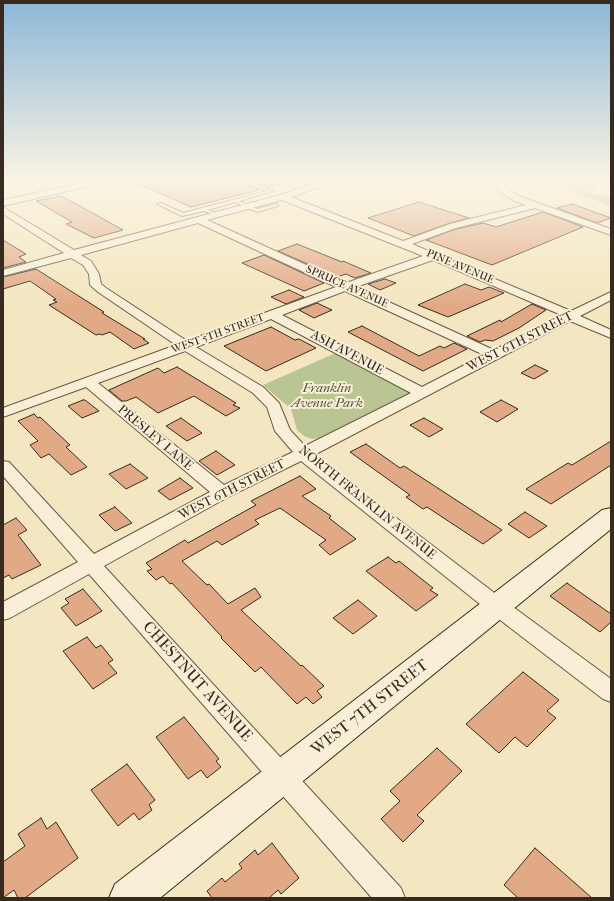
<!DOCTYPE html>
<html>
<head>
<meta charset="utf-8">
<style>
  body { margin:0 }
  #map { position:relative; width:614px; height:901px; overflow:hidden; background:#f4e6c0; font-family:"IM FELL French Canon",serif }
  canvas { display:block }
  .frame { position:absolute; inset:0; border:4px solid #362a21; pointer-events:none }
</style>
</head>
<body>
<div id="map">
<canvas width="614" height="901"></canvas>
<div class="frame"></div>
</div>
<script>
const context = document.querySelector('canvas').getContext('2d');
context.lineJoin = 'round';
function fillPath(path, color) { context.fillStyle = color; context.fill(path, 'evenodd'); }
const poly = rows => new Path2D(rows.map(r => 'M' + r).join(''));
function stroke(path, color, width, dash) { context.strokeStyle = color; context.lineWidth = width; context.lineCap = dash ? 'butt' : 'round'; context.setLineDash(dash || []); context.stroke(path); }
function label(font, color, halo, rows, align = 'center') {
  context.font = font + ' "IM FELL French Canon",serif'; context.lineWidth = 4; context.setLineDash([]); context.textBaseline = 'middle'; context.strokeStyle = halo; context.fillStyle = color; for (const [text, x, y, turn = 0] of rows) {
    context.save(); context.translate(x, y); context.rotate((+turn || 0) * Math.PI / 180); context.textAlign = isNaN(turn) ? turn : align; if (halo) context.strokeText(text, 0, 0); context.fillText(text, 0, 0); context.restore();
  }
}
const green = poly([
  [564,179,600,179,601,182,590,192,611,198,611,206,574,193,562,184],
  [338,352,408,389,409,393,407,395,324,438,312,439,304,436,297,430,291,409,263,385]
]);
const building = poly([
  [128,179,282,179,283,183,268,187,248,181,248,185,259,190,191,207,128,179],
  [61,196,78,205,123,230,94,238,66,224,72,222,36,201,61,196],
  [419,202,469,218,450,223,414,236,368,218,419,202],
  [572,204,611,218,597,223,557,208,572,204],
  [543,212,583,227,492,265,426,240,456,229,483,223,496,227,543,212],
  [3,240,26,254,19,257,26,262,3,268,3,240],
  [297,244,342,262,343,261,371,273,355,278,346,274,337,277,278,251,297,244],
  [264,255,324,283,304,291,242,263,264,255],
  [36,269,104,312,102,313,145,339,143,339,149,343,134,349,110,332,102,335,100,334,96,335,49,305,57,302,53,300,56,299,30,281,3,289,3,277,36,269],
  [385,279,396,283,380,290,368,284,385,279],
  [465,284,481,290,489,287,504,293,448,317,418,305,465,284],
  [289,290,304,297,286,304,271,297,289,290],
  [317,303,332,310,314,318,299,310,317,303],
  [532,304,546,310,519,328,493,341,485,340,480,342,467,336,500,320,501,322,532,304],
  [362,326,419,356,440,346,444,348,454,343,467,349,423,371,348,332,362,326],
  [271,327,295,340,299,339,316,348,266,371,224,346,271,327],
  [535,365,548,371,534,379,521,373,535,365],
  [177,367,236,403,233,405,240,408,226,416,194,396,158,413,136,397,126,401,122,401,109,390,158,368,164,373,177,367],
  [83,400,85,400,99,411,82,418,68,406,83,400],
  [501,400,518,409,497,422,480,412,501,400],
  [34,414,38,418,40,417,70,445,66,447,87,467,71,475,49,454,41,458,30,445,38,441,18,421,34,414],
  [181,418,202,433,187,441,166,426,181,418],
  [424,418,443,429,429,437,410,425,424,418],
  [611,441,611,465,551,504,526,489,568,463,572,465,611,441],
  [366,444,400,468,404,466,502,530,483,544,427,507,423,509,406,497,410,495,350,452,366,444],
  [216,451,235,465,217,475,199,461,216,451],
  [130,464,148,478,126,489,109,474,130,464],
  [300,476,316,489,302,496,331,516,329,518,356,539,330,555,319,545,326,540,280,508,255,520,259,524,222,545,217,541,182,561,207,585,209,584,228,604,255,588,261,597,241,610,301,666,302,665,324,686,317,691,322,697,313,704,306,697,297,704,261,667,255,672,221,638,222,637,172,583,170,584,163,576,156,580,147,571,152,569,146,563,185,540,188,543,256,505,251,501,300,476],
  [180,478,193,488,170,500,158,491,180,478],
  [115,507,132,523,115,531,99,515,115,507],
  [525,512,547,526,529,538,508,524,525,512],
  [16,518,27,530,18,535,41,565,12,579,9,575,3,578,3,525,16,518],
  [388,557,396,563,399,561,433,588,430,590,438,595,416,611,366,571,388,557],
  [567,583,611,614,611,622,600,632,550,596,567,583],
  [83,589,102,611,76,626,61,608,69,603,65,599,83,589],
  [358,600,377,616,353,634,333,618,358,600],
  [87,637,96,648,101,645,113,660,108,663,117,673,93,689,63,651,87,637],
  [523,672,559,700,547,711,556,718,527,747,515,737,499,753,466,724,523,672],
  [184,717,219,759,216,761,221,767,207,778,201,770,188,779,156,737,184,717],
  [437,748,462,771,417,815,424,821,403,842,381,819,400,801,390,791,437,748],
  [127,764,155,800,149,805,152,810,139,820,134,813,118,826,91,790,127,764],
  [41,818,47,829,56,822,78,858,25,898,18,898,14,890,3,898,3,862,25,846,18,834,41,818],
  [272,843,299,878,281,894,278,890,269,898,212,898,207,891,222,878,225,882,242,868,239,864,255,850,258,855,272,843],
  [535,848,592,898,518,898,504,885,535,848]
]);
const lane = poly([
  [249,182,273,191,239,201,257,209,276,204,278,205,278,206,257,212,235,202,208,210,218,214,218,216,204,211,182,216,157,204,161,203,183,213,267,191,249,184,249,182]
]);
const street = poly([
  [329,179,342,179,291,197,403,241,450,224,526,205,515,201,501,193,496,186,497,179,505,179,504,186,507,189,521,197,611,229,611,235,535,208,456,228,412,244,571,311,611,292,611,300,580,316,611,330,611,338,570,321,314,455,505,601,611,679,611,702,603,699,491,613,301,461,228,497,104,566,401,888,405,898,372,898,89,574,10,618,3,620,3,602,78,562,3,476,3,461,9,462,94,554,210,492,86,387,3,417,3,408,176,345,98,292,90,285,89,274,83,265,71,258,3,276,3,270,64,253,3,214,3,207,74,250,280,195,329,179],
  [282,200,423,256,346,283,207,220,282,200],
  [198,223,336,287,187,341,106,288,101,284,99,274,91,261,81,255,198,223],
  [433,260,559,314,562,316,494,350,356,287,433,260],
  [345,291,484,355,422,387,282,315,345,291],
  [271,319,411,393,305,446,290,430,279,403,263,387,196,347,271,319],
  [185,351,253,393,267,407,275,431,293,452,224,485,98,383,185,351],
  [95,180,98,180,99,182,98,184,3,206,3,200,95,180]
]);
const secondary = poly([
  [611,508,611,529,160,898,109,898,115,884,602,510,611,508]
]);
const farStreetnames = [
  ["PINE AVENUE",460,267,23],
  ["SPRUCE AVENUE",347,287,24],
  ["WEST 5TH STREET",218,334,-20]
];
const streetNames = [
  ["WEST 6TH STREET",520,342,-27],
  ["ASH AVENUE",347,353,28],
  ["PRESLEY LANE",155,438,40],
  ["WEST 6TH STREET",232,490,-27],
  ["NORTH FRANKLIN AVENUE",367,503,39]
];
const parkNames = [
  ["Franklin",327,389],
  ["Avenue Park",327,404]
];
const nearStreetnames = [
  ["CHESTNUT AVENUE",197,682,48],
  ["WEST 7TH STREET",370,708,-38]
];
fillPath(green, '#b9c694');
fillPath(building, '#e2a986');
stroke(building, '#362a21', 1);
stroke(lane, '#665949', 2);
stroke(street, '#665949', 2);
stroke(secondary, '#362a21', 2);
fillPath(lane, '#f8efd6');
fillPath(street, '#f8efd6');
fillPath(secondary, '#f8efd6');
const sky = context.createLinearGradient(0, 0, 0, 305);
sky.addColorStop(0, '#8cb7d7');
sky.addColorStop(0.59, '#faf4e3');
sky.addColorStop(1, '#faf4e300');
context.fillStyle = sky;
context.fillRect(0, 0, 614, 305);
label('11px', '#362a21', '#f8efd6', farStreetnames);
label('13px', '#362a21', '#f8efd6', streetNames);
label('italic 13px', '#57513e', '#f8efd6', parkNames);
label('16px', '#362a21', '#f8efd6', nearStreetnames);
</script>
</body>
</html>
